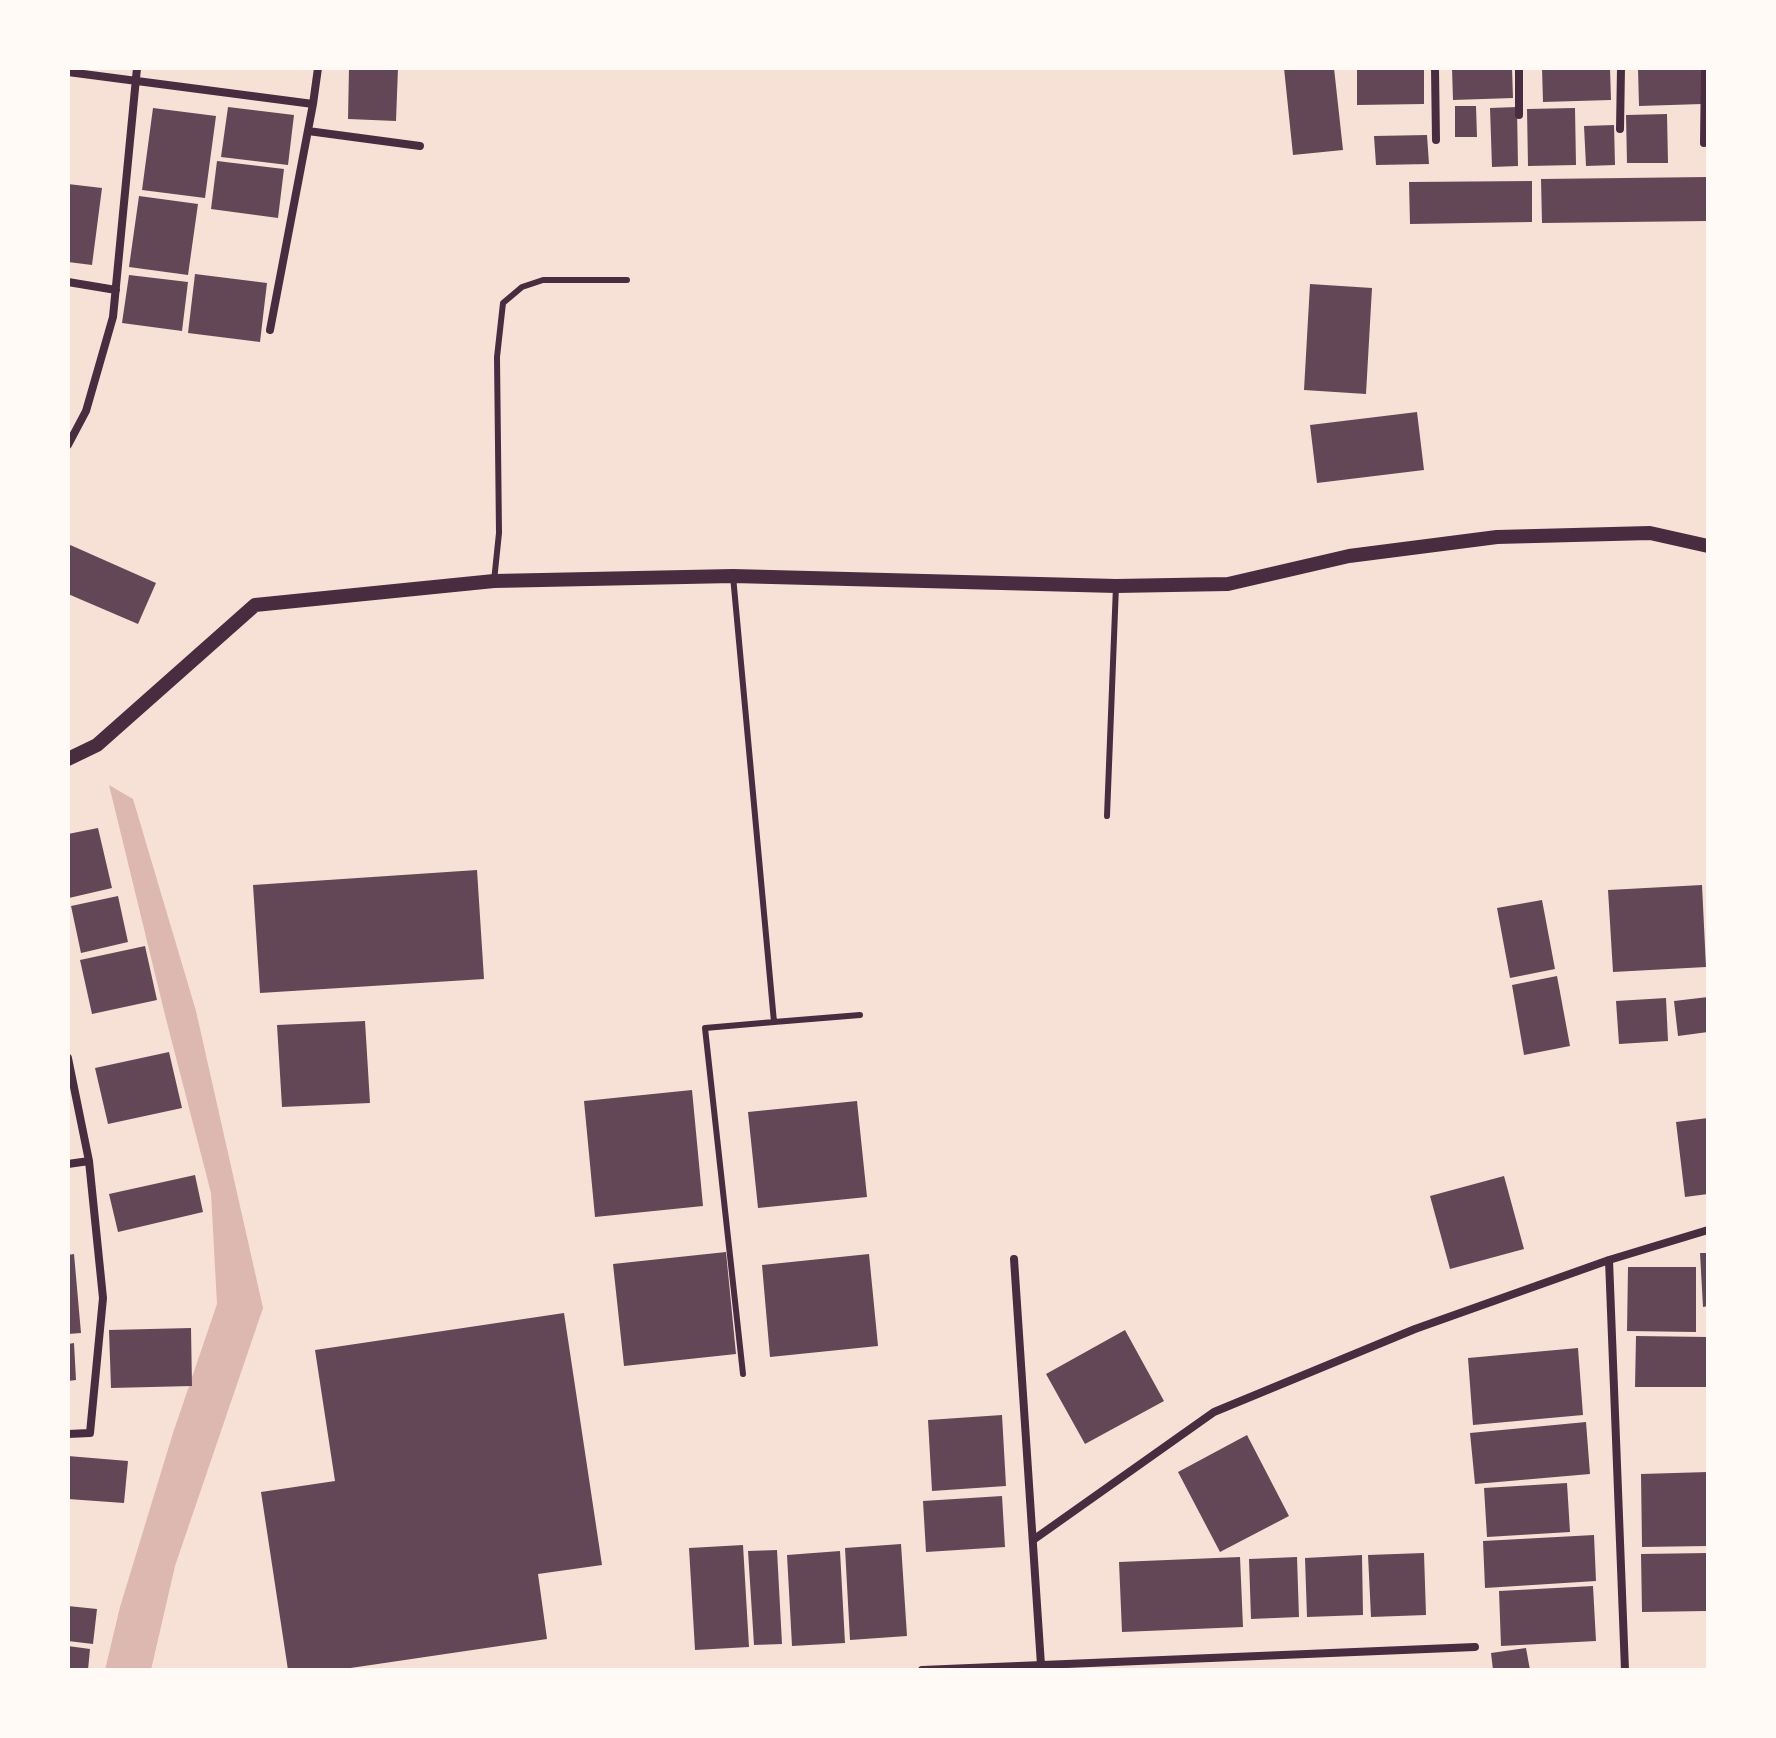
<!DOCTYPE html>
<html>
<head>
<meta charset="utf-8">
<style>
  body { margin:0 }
  #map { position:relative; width:1776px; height:1738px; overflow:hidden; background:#f7e1d7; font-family:Karla,sans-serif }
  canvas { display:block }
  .frame { position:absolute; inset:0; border:70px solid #fffaf5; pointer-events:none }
</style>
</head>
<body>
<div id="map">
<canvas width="1776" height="1738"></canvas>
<div class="frame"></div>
</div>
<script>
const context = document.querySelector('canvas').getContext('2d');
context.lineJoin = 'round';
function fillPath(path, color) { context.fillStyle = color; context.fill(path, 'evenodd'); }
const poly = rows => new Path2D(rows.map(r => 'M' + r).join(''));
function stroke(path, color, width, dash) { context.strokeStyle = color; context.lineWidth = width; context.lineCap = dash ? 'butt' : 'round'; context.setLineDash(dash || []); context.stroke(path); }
const water = poly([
  [109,785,133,799,196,1011,263,1308,175,1566,151,1670,105,1670,120,1607,173,1433,217,1304,211,1193,165,1015]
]);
const building = poly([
  [349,68,398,68,396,121,348,119],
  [1284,68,1334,68,1343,150,1293,155],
  [1357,68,1424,68,1424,104,1357,105],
  [1452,68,1512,68,1513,98,1453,100],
  [1542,68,1610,68,1611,100,1543,102],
  [1638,68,1701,68,1702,104,1639,106],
  [1455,106,1476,106,1477,137,1455,137],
  [228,107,294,115,288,165,221,157],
  [1517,107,1518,166,1492,167,1490,108],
  [153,108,216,116,205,198,142,190],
  [1575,108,1576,165,1528,166,1527,109],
  [1667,114,1668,163,1627,163,1626,115],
  [1614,125,1615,165,1586,166,1584,126],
  [1427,135,1429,164,1376,165,1374,136],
  [217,161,284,169,278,218,211,209],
  [1708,177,1708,221,1542,223,1541,179],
  [1532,181,1532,222,1410,224,1409,182],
  [68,184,102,188,92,265,68,262],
  [139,196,198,204,188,275,129,267],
  [195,274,267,283,260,342,188,333],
  [129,275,188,282,182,331,122,323],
  [1310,284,1372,288,1366,394,1304,390],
  [1417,412,1424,470,1317,483,1310,425],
  [68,544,156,583,138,624,68,594],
  [98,828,112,888,69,898,68,834],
  [477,870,484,979,260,993,253,885],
  [1702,885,1706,967,1613,972,1608,890],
  [118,896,128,942,81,953,71,906],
  [1542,900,1555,969,1510,978,1497,908],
  [145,946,157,1000,92,1014,80,960],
  [1557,976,1570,1046,1524,1055,1512,985],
  [1708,997,1708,1032,1678,1036,1674,1001],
  [1666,998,1668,1041,1619,1044,1616,1001],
  [365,1021,370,1103,282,1107,277,1025],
  [169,1052,182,1108,108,1124,95,1068],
  [692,1090,703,1206,595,1217,584,1101],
  [857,1101,867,1197,758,1208,748,1112],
  [1708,1118,1708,1194,1685,1197,1676,1122],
  [195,1175,203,1212,118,1232,109,1194],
  [1504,1176,1524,1249,1450,1269,1430,1196],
  [726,1252,736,1354,624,1366,613,1264],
  [1700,1253,1708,1253,1708,1306,1703,1307],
  [74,1254,81,1333,68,1334,68,1255],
  [869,1254,878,1346,770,1357,762,1265],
  [1628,1267,1696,1267,1696,1332,1627,1331],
  [564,1313,602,1565,538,1574,547,1639,337,1670,288,1670,261,1492,335,1481,315,1350],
  [191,1328,192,1386,111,1388,109,1330],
  [1125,1330,1164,1401,1085,1444,1046,1374],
  [1636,1336,1708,1337,1708,1387,1635,1387],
  [74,1343,76,1380,68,1381,68,1344],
  [1578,1348,1583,1415,1473,1425,1468,1358],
  [1002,1415,1006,1486,932,1491,928,1420],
  [1586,1422,1590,1474,1475,1484,1470,1433],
  [1247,1435,1289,1516,1220,1552,1178,1472],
  [68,1456,128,1461,124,1503,68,1499],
  [1708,1472,1708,1546,1642,1547,1641,1474],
  [1567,1483,1570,1532,1487,1537,1484,1488],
  [1002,1496,1005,1547,926,1552,923,1501],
  [1594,1535,1596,1581,1485,1588,1483,1541],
  [901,1544,907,1636,850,1640,845,1548],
  [743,1545,749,1647,695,1650,689,1548],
  [777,1550,782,1644,754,1645,748,1551],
  [840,1551,845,1643,792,1646,787,1555],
  [1424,1553,1426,1615,1371,1617,1368,1555],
  [1708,1553,1708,1611,1642,1612,1641,1554],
  [1362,1555,1363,1615,1307,1617,1305,1558],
  [1240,1557,1243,1627,1122,1632,1119,1562],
  [1297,1557,1299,1617,1251,1619,1249,1559],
  [1593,1586,1596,1641,1501,1646,1499,1591],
  [68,1606,97,1609,93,1644,68,1641],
  [68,1646,90,1649,88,1670,68,1670],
  [1526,1648,1530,1670,1493,1670,1491,1653]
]);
const service = poly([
  [733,576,774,1022,705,1028,743,1374],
  [494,581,499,533,497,357,503,303,522,287,543,280,627,280],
  [1107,816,1116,586],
  [774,1022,860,1015]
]);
const minor = poly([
  [1435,68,1436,140],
  [1519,68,1519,115],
  [68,72,313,104,318,68],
  [1620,129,1621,68],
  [308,131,420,146],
  [1704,143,1705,68],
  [68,282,116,290],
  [270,330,313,104],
  [68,445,86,411,113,317,137,68],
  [68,1058,89,1161,103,1298,90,1433,68,1434],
  [68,1164,89,1161],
  [1014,1259,1041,1665],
  [1609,1260,1625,1670],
  [1033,1540,1214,1412,1415,1329,1609,1260,1708,1230],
  [922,1670,1475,1647]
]);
const tertiary = poly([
  [68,759,97,745,255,605,494,581,733,576,1116,586,1228,584,1349,556,1497,537,1650,533,1708,546]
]);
fillPath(water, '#dcb8b0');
fillPath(building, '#644757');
stroke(service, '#4a2c40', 6);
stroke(minor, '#4a2c40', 8);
stroke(tertiary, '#4a2c40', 14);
</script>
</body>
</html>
